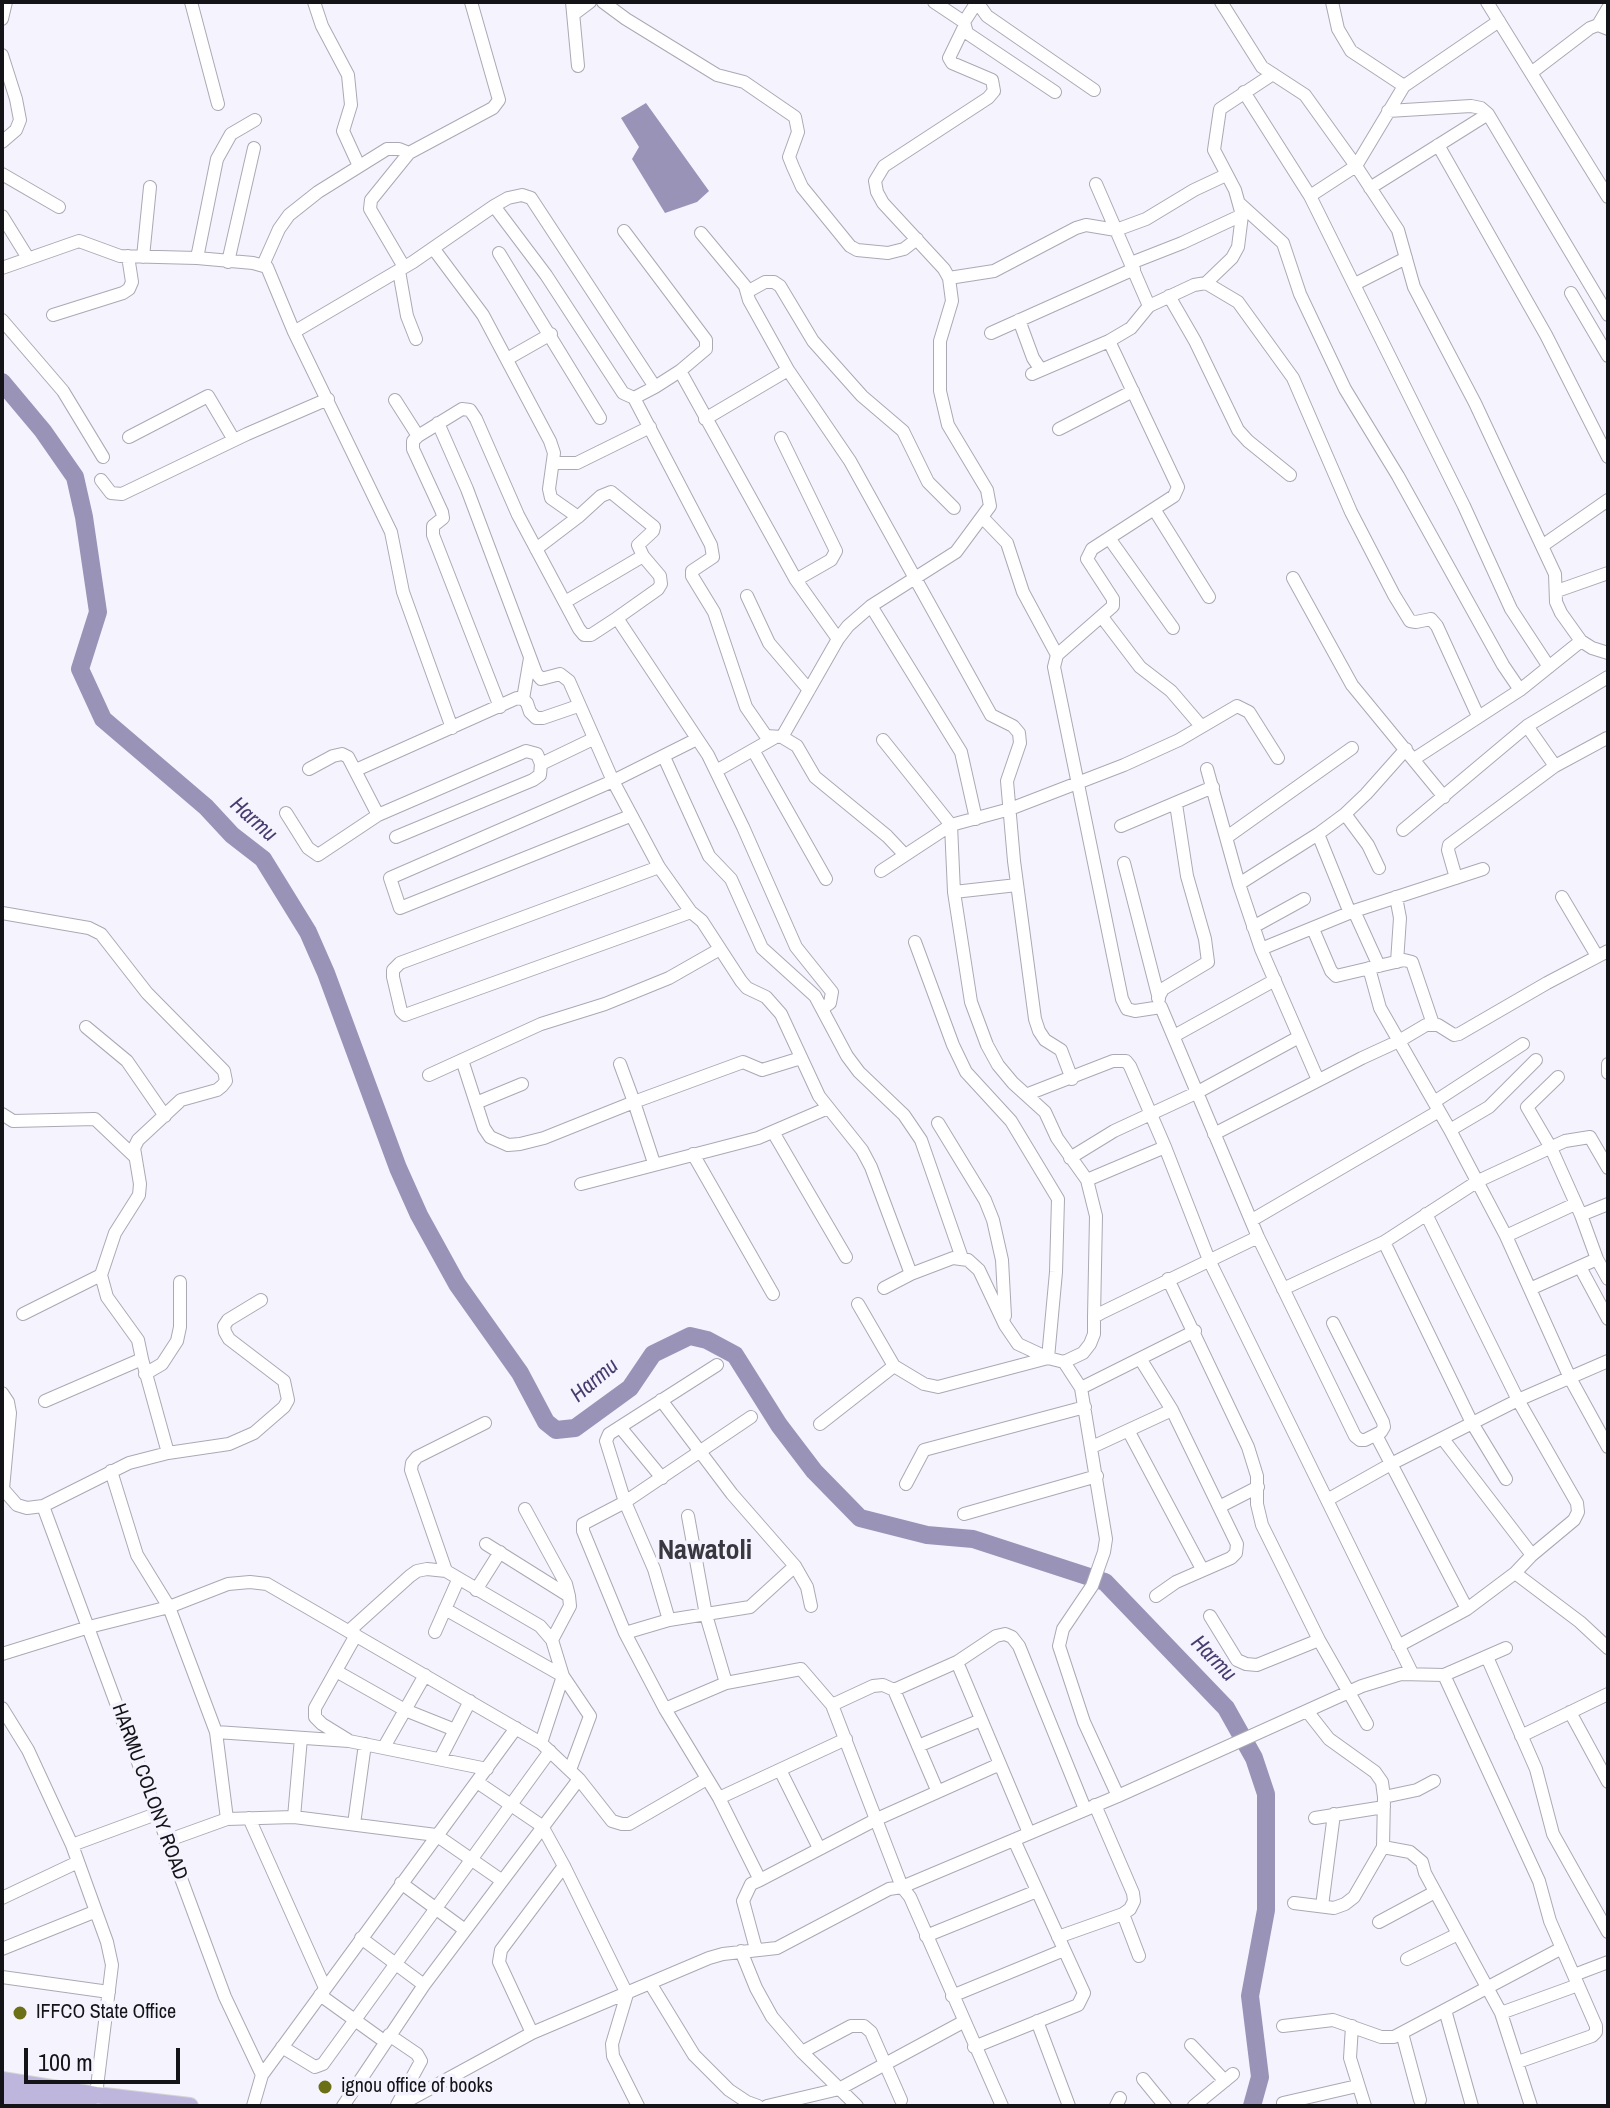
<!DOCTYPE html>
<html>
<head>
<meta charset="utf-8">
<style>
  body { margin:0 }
  #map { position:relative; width:1610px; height:2108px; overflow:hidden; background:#f5f3fe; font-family:"Archivo Narrow",sans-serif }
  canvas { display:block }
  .frame { position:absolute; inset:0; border:4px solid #141317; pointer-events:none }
  .scale { position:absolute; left:24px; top:2048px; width:156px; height:36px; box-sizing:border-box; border:4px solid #141317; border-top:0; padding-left:10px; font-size:24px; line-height:28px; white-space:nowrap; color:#141317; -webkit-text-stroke:6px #f5f3fe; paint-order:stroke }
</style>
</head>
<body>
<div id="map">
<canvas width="1610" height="2108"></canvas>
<div class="frame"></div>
<div class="scale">100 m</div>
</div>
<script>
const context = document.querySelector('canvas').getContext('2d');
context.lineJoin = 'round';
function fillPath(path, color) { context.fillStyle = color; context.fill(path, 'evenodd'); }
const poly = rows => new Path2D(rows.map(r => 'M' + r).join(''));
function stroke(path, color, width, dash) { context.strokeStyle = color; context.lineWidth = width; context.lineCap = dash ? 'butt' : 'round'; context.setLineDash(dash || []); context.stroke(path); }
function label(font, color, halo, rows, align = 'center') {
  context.font = font + ' "Archivo Narrow",sans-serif'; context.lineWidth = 7; context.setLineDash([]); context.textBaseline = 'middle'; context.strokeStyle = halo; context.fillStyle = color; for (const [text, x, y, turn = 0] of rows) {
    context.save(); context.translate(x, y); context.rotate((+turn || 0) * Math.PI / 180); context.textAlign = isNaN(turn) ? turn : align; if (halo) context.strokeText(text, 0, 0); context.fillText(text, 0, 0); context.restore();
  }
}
const water = poly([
  [646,103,709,191,697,202,665,213,632,159,639,147,621,118]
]);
const river = poly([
  [2,382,43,431,75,477,84,517,98,612,80,669,103,719,206,807,232,835,263,859,308,932,326,973,398,1168,419,1215,457,1284,520,1373,546,1422,556,1430,575,1428,630,1388,653,1354,690,1336,707,1340,735,1355,779,1425,814,1471,860,1518,927,1535,973,1539,1105,1582,1226,1708,1254,1758,1266,1794,1266,1910,1250,1996,1260,2077,1252,2106]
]);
const minor = poly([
  [191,2,218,104],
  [314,2,322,26,348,75,351,105,343,131,359,166],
  [572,2,578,66],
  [603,2,626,19,717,75,744,82,795,117,798,132,789,157,793,167,802,187,850,246,857,250,888,253,904,249,917,239],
  [934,2,964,22],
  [977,2,987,16,1094,90],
  [977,2,964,22,967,33,1055,92],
  [1221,2,1262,67,1305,95,1356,166,1310,196],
  [1332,2,1338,29,1351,51,1404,86],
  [1487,2,1608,197],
  [574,14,590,2],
  [2,19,6,2],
  [1499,21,1404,86,1356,166,1398,230,1414,287,1475,403,1555,574,1556,602,1561,613,1581,641,1592,648,1608,653],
  [1598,25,1608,8],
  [2,55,16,99,20,120,16,130,2,142],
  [1531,73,1590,28,1598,25,1608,29],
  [1244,92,1310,196,1464,506,1511,609,1549,667],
  [1388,111,1471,106,1481,108,1488,114,1608,315],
  [1438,145,1546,335,1608,457],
  [2,174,59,207],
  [1096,184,1149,306],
  [1370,188,1488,114],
  [1240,204,1283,243,1300,294,1345,389,1398,476,1503,665,1520,690],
  [494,206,546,275,623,393,634,398],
  [2,216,28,258],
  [624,231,706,340,706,349,680,371,796,580,838,639],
  [701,233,745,286,749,300,788,370,850,461,991,715,1013,726,1019,733,1020,743,1007,781,1014,861,1035,1019,1039,1031,1045,1040,1061,1050,1072,1079],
  [433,248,483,315,550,441,554,453,549,489,551,498,578,517],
  [499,253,600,418],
  [143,257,150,187],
  [197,258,217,159,231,134,255,120],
  [228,262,254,148],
  [1131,263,1182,243,1242,215],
  [263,265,279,229,289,215,318,192,387,149,399,149,409,153],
  [404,267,370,209,371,200,409,153,493,108,499,100,471,2],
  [2,268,79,241,120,256,197,258,253,263,267,267,294,332,391,532,403,592,452,728],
  [399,271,407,316,416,339],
  [949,278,994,271,1076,228,1086,225,1116,230,1146,219,1194,190,1226,175],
  [1206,283,1232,258,1238,247,1242,215,1235,190,1214,150,1220,109,1273,74],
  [1355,284,1406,258],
  [747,292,765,282,774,282,780,286,813,341,862,396,903,431,928,482,954,508],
  [1571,293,1608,356],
  [1169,296,1195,341,1238,430,1248,441,1290,475],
  [53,315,123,293,129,289,132,282,128,256],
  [2,320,63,391,103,457],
  [1019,320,1033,358,1041,370],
  [294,332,413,262,494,206,508,198,522,195,531,198,655,387,680,371],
  [991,333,1134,269],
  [1109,341,1178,487,1174,496,1092,549,1087,559,1113,599,1113,606,1057,655,1054,667,1122,999,1127,1009,1135,1011,1161,1007,1258,1237,1355,1436,1360,1440,1365,1440,1381,1432,1384,1427,1383,1422,1333,1323],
  [507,359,551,334],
  [1032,374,1109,341,1131,328,1149,306,1194,285,1206,283,1238,302,1293,378,1351,512,1394,595,1410,621,1416,622,1431,619,1437,626,1478,716],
  [655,387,634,398,711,545,713,557,692,571,692,576,714,612,746,707,766,736,782,737,797,746,815,777,887,836,904,854],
  [395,400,418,436],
  [705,419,788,370],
  [438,423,467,489,536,673,541,679,560,674,569,681,613,781,697,739],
  [1059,429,1133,391],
  [129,437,208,396,234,440],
  [781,438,836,551,831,560,796,580],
  [553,463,577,463,650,427],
  [101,480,111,493,122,494,247,434,328,399],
  [1154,509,1209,597],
  [982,517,1007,543,1023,592,1057,655],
  [1109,538,1173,628],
  [1542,546,1608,500],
  [536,549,578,517,601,496,611,492,654,527,653,531,638,545,643,556],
  [1293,578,1352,685,1444,797],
  [1557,591,1608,573],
  [747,596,769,643,809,690],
  [565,602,643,556,660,576,661,584,658,589,617,618],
  [871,606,961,752,976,819],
  [1102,617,1140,667,1171,691,1201,726],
  [523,699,530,658],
  [500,707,433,535,433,526,443,518,442,512,413,449,413,441,418,436,462,409,470,410,476,419,518,515,579,629,584,635,591,635,617,618,708,755,743,827,796,947,832,992,830,1003,822,1009],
  [1527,726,1555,766],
  [782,737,838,639,848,626,871,606,956,552,990,506,987,490,948,425,940,391,940,341,952,301,949,278,944,269,883,203,877,192,875,181,884,166,988,98,994,91,992,80,952,63,949,58,964,27],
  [883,740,951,825,954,892,971,1002,987,1045,998,1065,1013,1083,1045,1112,1057,1138,1087,1180,1096,1216,1094,1317],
  [753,750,826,879],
  [664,757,709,856,731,879,762,948,815,996,847,1056,859,1072,904,1115,921,1140,962,1258],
  [1414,759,1520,690,1581,641],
  [309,769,333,756,342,754,348,757,378,815],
  [1207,769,1239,884],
  [356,770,517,698,523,699,527,703,530,712,536,718,543,718,578,706],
  [716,771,774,738],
  [286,813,308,848,318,855,378,815,526,751,537,754,541,764,593,739],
  [1345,814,1368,845,1379,868],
  [630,816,400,908,390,878,613,781,659,867,691,912,702,921,741,981,747,988,766,997,781,1014,819,1096,862,1150,871,1167,911,1274,953,1258,968,1260,979,1270,1005,1325,1018,1344,1048,1358,1056,1272,1058,1199,1011,1121,966,1072,953,1045,915,942],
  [1121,826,1213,787],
  [1403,830,1527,726,1608,677],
  [1318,834,1350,913],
  [396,837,533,780,540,775,541,764],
  [1227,837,1352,748],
  [1124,863,1159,999],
  [659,867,400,963,393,970,393,977,401,1011,405,1015,691,912],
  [881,871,951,825,1010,809,1124,765,1179,740,1237,706,1249,712,1278,758],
  [1456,878,1448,850,1449,845,1555,766,1607,738],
  [954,892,1017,885],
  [1396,897,1400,918,1397,962],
  [1562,897,1597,956],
  [1354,911,1379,966],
  [2,913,89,928,101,934,147,993,224,1071,226,1081,222,1086,217,1090,181,1100,138,1140,134,1148,140,1184,139,1195,115,1233,101,1275,107,1297,138,1340,142,1359],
  [1253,927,1304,899],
  [1313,929,1331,971,1336,976,1404,960,1412,962,1433,1024],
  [1261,949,1354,911,1483,869],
  [1369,968,1380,1008,1450,1130,1506,1236,1570,1378,1608,1447],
  [1158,998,1163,989,1208,962,1205,939,1187,876,1176,804],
  [86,1027,127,1061,165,1116],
  [1174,1036,1275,980],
  [462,1060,484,1128,490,1137,508,1145,520,1144,544,1138,634,1102,620,1064],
  [1608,1073,1608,1064],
  [429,1075,541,1024,605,1004,669,978,720,949],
  [1558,1077,1527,1107,1551,1148,1581,1215,1597,1259,1608,1279],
  [1318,1080,1261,949,1239,884,1318,834,1345,814,1366,794,1406,749],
  [1028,1094,1113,1061,1126,1061,1130,1066,1165,1147,1209,1260,1412,1673],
  [1434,1102,1523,1044],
  [476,1103,522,1084],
  [2,1114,13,1121,95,1119,134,1156],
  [938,1123,985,1200,993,1220,1002,1260,1005,1316],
  [1450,1130,1489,1107,1536,1060],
  [773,1132,846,1257],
  [1214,1134,1362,1058,1399,1041,1426,1025,1438,1025,1454,1035,1459,1034,1547,983,1608,951],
  [693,1154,773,1294],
  [1070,1158,1114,1131,1196,1093,1299,1037],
  [654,1163,634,1102,743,1062,762,1070,801,1058],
  [1087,1180,1165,1147],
  [581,1184,758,1138,828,1108],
  [1581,1215,1608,1204],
  [1252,1220,1439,1111],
  [1506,1236,1575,1204],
  [1384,1242,1472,1423,1506,1479],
  [1580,1267,1608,1319],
  [1168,1279,1248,1447,1257,1476,1257,1504,1262,1525,1319,1640,1257,1665,1246,1664,1237,1660,1210,1616],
  [884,1288,911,1274],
  [1283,1289,1384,1242,1478,1181,1565,1141,1590,1137,1608,1168],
  [1530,1289,1597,1259],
  [858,1304,894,1366,924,1384,938,1387,1048,1358,1064,1362,1083,1353,1090,1344,1094,1334,1094,1317,1103,1312,1258,1237],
  [23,1314,101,1275],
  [1141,1360,1172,1410,1237,1544,1236,1553,1231,1558,1176,1582,1156,1596],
  [145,1374,162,1364,177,1341,180,1327,180,1282],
  [1081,1388,1195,1331],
  [2,1393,8,1402,10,1413,3,1489,17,1505,27,1508,43,1506,129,1463,168,1453,229,1444,254,1433,284,1407,288,1400,284,1381,229,1339,225,1332,224,1326,228,1320,261,1300],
  [661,1400,732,1494,795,1566,807,1587,811,1606],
  [45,1401,142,1359,168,1453],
  [751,1417,625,1502,583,1524,583,1531,625,1633,665,1709,719,1798,760,1880,751,1884,743,1901,756,1949],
  [820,1424,894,1366],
  [620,1427,662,1478],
  [1129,1432,1202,1569],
  [1376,1435,1467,1609],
  [1443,1439,1532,1555],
  [1092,1447,1172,1410],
  [111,1471,137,1555,169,1607,216,1732,227,1819],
  [906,1484,924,1450,1085,1407],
  [1327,1500,1391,1464,1518,1400,1608,1361],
  [43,1506,225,1997,262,2075],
  [1219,1507,1258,1487],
  [525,1509,566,1584,569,1596,570,1606,552,1640],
  [964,1514,1097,1476],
  [688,1516,706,1615,726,1683],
  [486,1544,569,1596],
  [446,1571,411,1470,412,1463,417,1457,485,1423],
  [1515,1573,1580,1622,1608,1648],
  [476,1590,500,1552],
  [445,1609,563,1676,590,1716,570,1770],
  [669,1620,654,1569,625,1502,606,1441,609,1434,717,1365],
  [349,1631,410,1576,417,1571,427,1569,446,1571,540,1626,552,1640,563,1676,541,1743],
  [435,1632,458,1580],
  [625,1633,669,1620,750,1607,795,1566],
  [1319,1640,1367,1724],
  [1398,1646,1467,1609,1515,1573,1532,1555,1574,1520,1578,1512,1577,1503,1518,1400,1426,1214],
  [2,1654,89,1627,169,1607,228,1584,250,1582,267,1584,541,1743,579,1779,612,1821,622,1824,629,1824,705,1780],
  [1487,1657,1536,1769,1553,1834,1608,1932],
  [957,1662,1029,1833],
  [336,1671,405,1710,455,1730],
  [1444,1675,1539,1881,1550,1921,1596,2026,1596,2032,1592,2036,1518,2062],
  [894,1690,937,1790],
  [832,1705,873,1686,883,1685,894,1690,957,1662,996,1636,1005,1634,1012,1637,1019,1646,1085,1809],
  [2,1708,28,1750,72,1845,107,1942,112,1965,96,2095],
  [665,1709,726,1683,801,1669,832,1705,902,1887,1118,1796,1084,1722,1059,1646,1063,1629,1092,1586,1104,1552,1106,1539,1081,1388,1064,1362],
  [1570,1712,1608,1782],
  [216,1732,349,1741,487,1769],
  [1521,1736,1608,1694],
  [348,1740,322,1724,315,1717,315,1708,356,1635],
  [918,1746,981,1720],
  [384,1747,425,1675],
  [440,1759,470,1701],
  [780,1770,819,1848],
  [477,1782,542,1826,564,1866,627,1994,612,2044,613,2056,638,2106],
  [1118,1796,1362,1686,1401,1674,1444,1675,1506,1648],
  [1384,1797,1417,1790,1434,1781],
  [719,1798,846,1739],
  [294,1817,301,1738],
  [249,1818,325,1988],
  [1315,1818,1384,1807],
  [354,1824,365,1744],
  [166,1841,227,1819,294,1817,436,1835,501,1880],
  [72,1845,156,1814],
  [1383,1847,1410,1852,1422,1862,1425,1873,1501,2013,1531,2106],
  [760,1880,877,1819,1000,1764],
  [401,1883,465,1930],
  [2,1898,78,1862],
  [1294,1903,1334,1908,1345,1904,1354,1897,1383,1847,1384,1797,1382,1782,1375,1772,1329,1739,1307,1711],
  [1322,1906,1334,1814],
  [1123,1914,1139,1956],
  [1379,1922,1435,1892],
  [926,1936,1037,1891],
  [1058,1937,1123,1914,1130,1909,1134,1901,1133,1893,1095,1805],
  [361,1938,424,1985],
  [2,1949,94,1912],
  [741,1951,756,1988,772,2017,802,2052,857,2106],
  [1407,1959,1458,1934],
  [1574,1975,1608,1962],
  [2,1977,109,1992],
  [650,1983,694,2055,729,2090,747,2102,758,2106],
  [320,1995,384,2041],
  [952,1996,1064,1950],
  [1445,2010,1472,2106],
  [1501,2013,1578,1985],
  [1037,2021,1069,2106],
  [1283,2026,1333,2020,1381,2037,1394,2037,1562,1948],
  [1352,2026,1350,2058,1365,2106],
  [532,2033,499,1962,501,1950,564,1866],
  [1402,2033,1420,2100],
  [389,2035,417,2054,421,2061,397,2105],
  [1191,2045,1225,2081],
  [282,2047,315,2067,323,2064,550,1751],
  [974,2047,1078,2005,1084,1993,1014,1840],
  [802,2052,851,2026,864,2026,871,2032,901,2100],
  [1143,2079,1165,2106],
  [1283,2103,1357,2086],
  [253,2106,262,2075,516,1728],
  [343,2106,424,1985,579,1779],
  [398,2106,532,2033,709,1958,723,1954,777,1948,889,1889,902,1887,910,1897,1002,2106],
  [767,2106,839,2089,963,2022],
  [1116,2106,1120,2098],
  [1194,2106,1233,2074]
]);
const major = poly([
  [2,2080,96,2095,190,2106],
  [2,2096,89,2106]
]);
const markers = [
  [20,2013,8,"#6b7016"],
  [325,2087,8,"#6b7016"]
];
const streetNames = [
  ["HARMU COLONY ROAD",149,1792,70]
];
const poiNames = [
  ["IFFCO State Office",36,2013],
  ["ignou office of books",341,2087]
];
const waterNames = [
  ["Harmu",253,820,42],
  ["Harmu",595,1381,-40],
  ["Harmu",1213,1659,46]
];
const districtNames = [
  ["Nawatoli",705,1551]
];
fillPath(water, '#9a93b8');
stroke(river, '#9a93b8', 18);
stroke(minor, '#aba9b4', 14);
stroke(major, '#d5d5d5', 18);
stroke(minor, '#fff', 12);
stroke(major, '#beb6dc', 16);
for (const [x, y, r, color] of markers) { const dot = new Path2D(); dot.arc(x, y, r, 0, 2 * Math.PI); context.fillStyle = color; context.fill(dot); stroke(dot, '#f5f3fe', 3); }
label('20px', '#141317', '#f5f3fe', streetNames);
label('20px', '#141317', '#f5f3fe', poiNames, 'left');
label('italic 22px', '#483c6e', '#f5f3fe', waterNames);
label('bold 28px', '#393841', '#f5f3fe', districtNames);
</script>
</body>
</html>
